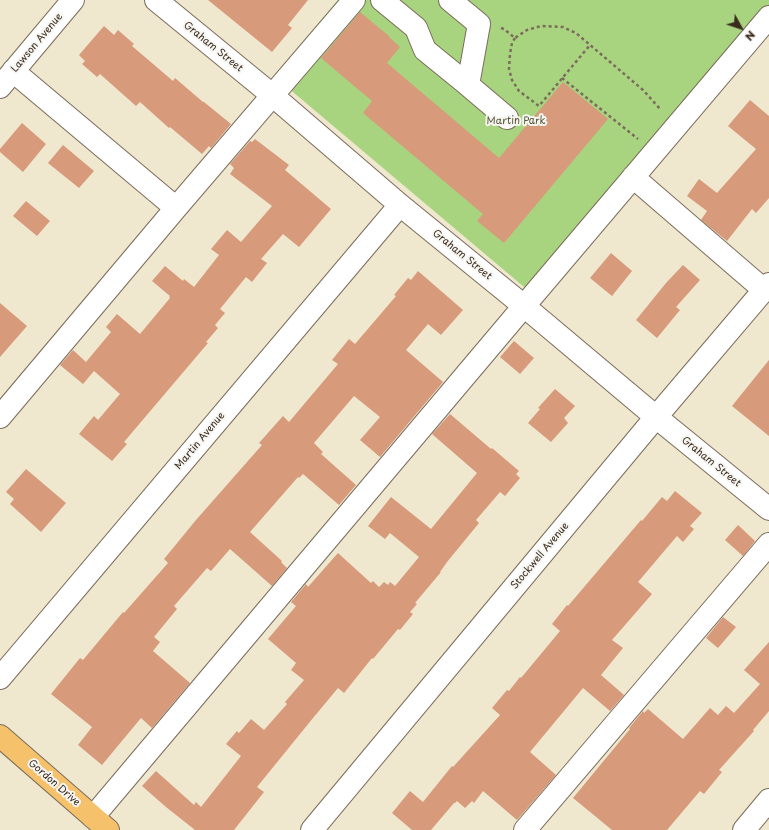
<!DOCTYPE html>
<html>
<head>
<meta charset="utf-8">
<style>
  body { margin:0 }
  #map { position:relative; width:769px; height:830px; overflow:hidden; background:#f0e7cf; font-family:"Playpen Sans",sans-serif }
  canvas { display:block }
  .north { position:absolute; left:721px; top:8px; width:40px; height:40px; -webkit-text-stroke:3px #f6f6f2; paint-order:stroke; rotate:130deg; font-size:11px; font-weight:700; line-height:16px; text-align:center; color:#3b2a1e }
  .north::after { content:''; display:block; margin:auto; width:14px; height:18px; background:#3b2a1e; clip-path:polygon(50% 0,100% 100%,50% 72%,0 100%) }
</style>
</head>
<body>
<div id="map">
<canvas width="769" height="830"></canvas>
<div class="north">N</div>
</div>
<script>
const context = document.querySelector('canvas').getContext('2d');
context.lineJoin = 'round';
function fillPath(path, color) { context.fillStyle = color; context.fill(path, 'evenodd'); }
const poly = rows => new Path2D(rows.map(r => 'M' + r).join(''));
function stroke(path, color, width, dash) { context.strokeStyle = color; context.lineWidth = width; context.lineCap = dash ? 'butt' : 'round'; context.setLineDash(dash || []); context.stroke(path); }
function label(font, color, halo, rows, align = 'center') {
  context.font = font + ' "Playpen Sans",sans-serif'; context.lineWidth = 4; context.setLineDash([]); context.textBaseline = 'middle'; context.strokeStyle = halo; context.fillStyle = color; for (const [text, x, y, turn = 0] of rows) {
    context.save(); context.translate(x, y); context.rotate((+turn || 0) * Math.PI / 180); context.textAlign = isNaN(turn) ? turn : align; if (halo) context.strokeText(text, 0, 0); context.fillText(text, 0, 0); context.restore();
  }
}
const green = poly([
  [338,0,769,0,769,10,530,292,274,76]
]);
const building = poly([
  [208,0,308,0,288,25,292,28,272,52],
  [360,12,389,36,389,37,400,47,387,63,499,158,563,82,608,119,504,243,477,221,483,214,363,113,372,101,321,58],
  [104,26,114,35,118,30,134,44,132,46,173,81,175,78,203,102,204,102,231,124,211,148,209,146,202,154,170,127,169,128,140,102,136,106,100,74,97,77,82,64,85,61,79,55],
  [750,100,769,116,769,198,756,213,752,209,727,241,701,220,707,211,687,196,699,179,717,193,756,149,728,126],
  [22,123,46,144,23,172,0,152,0,149],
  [255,139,289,165,285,170,331,209,299,247,283,234,261,259,267,263,252,282,246,277,220,309,225,313,215,325,218,328,206,342,208,343,124,442,127,444,112,461,79,434,94,416,98,420,120,394,94,371,83,384,60,365,73,350,86,362,111,332,106,327,117,314,140,334,170,298,169,297,170,296,152,281,165,266,183,281,184,279,194,287,219,255,211,249,227,230,241,242,272,206,230,174,234,168,230,164,250,141,252,142],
  [63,145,94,171,79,188,48,163],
  [26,201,50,221,37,236,13,216],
  [611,253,632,271,612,296,590,278],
  [683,265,700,280,676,307,680,310,657,338,636,320,666,283],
  [418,271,463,310,441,335,428,324,406,350,443,382,380,457,360,440,380,417,354,396,314,443,323,452,321,454,356,485,339,505,303,474,299,478,298,477,250,532,282,561,281,562,287,568,272,586,230,549,211,571,207,568,174,606,177,609,154,637,160,642,153,651,190,683,152,728,141,718,102,765,78,745,92,727,51,694,80,658,83,660,123,612,124,613,168,563,164,559,196,520,262,445,259,443,283,416,289,422,338,364,332,360,349,339,355,344,396,296,394,295,408,278,411,280],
  [0,303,27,326,0,357],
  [514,341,534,358,520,374,500,357],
  [769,360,769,436,732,406],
  [555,389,575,406,564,418,568,423,551,442,528,423,540,409,538,408],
  [450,414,491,449,492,448,519,471,516,474,520,478,505,496,500,492,476,520,479,523,447,562,440,572,441,572,415,603,417,604,410,612,413,614,400,630,398,629,373,659,372,658,344,693,338,688,313,718,257,787,264,792,234,830,195,830,166,807,142,786,156,771,194,805,196,802,201,807,241,756,226,744,237,731,239,733,251,719,264,730,287,704,285,702,304,680,291,670,296,663,268,639,296,606,291,602,306,584,308,587,338,553,371,583,373,581,379,587,384,582,388,585,390,582,395,586,419,557,390,533,385,539,368,526,391,497,431,529,477,473,432,434],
  [26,469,66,503,41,532,10,504,14,499,6,492],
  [675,491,702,513,690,526,694,529,683,542,677,536,638,582,652,594,612,640,623,648,601,675,624,695,610,711,583,688,530,752,556,775,517,820,483,791,474,803,472,801,465,808,457,801,455,803,454,803,431,830,412,830,392,813,410,791,423,802,452,766,453,767,500,715,492,708,507,690,509,691,520,677,521,678,560,631,552,624,567,605,568,606,641,520,642,521,662,497,667,501],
  [738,525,755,541,743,556,725,540],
  [723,617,736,627,718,648,706,638],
  [769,642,769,711,753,730,754,731,719,770,722,772,704,794,700,791,667,830,612,830,573,798,630,729,629,728,643,711,644,713,648,709,683,739,710,708,718,715,726,706,734,713,760,684,744,670]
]);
const path = poly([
  [501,28,504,29,515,38,527,30,541,26,563,27,576,33,643,90,661,110],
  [515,38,512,43,510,54,509,69,512,80,519,91,539,106,590,45],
  [562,78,638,139]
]);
const minor = poly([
  [156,0,272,95,400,205,524,306,656,417,769,509],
  [382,0,416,28,425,50,468,85],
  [450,0,479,24,468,85,507,118],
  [13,71,176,208],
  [0,87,73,0],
  [633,177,764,290],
  [0,417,176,208,354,0],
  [0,678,400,205],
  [93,817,524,306,769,17],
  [312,830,656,417,769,284],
  [525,830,769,544],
  [744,830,769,800]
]);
const major = poly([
  [0,736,108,830]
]);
const streetNames = [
  ["Lawson Avenue",37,43,-50],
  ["Graham Street",213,47,39],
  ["Graham Street",462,255,39],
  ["Martin Avenue",200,441,-50],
  ["Graham Street",711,462,39],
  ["Stockwell Avenue",540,556,-50],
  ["Gordon Drive",54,783,41]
];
const parkNames = [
  ["Martin Park",516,121]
];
fillPath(green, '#a9d47f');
fillPath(building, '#d79a7b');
stroke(minor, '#7a6c5c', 24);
stroke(major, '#7a6c5c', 24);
stroke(path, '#7a6c5c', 2.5, [3, 3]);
stroke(minor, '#fff', 22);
stroke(major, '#f5c16b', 22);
label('10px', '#3b2a1e', '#f6f6f2', streetNames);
label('10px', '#565436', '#f6f6f2', parkNames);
</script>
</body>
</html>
